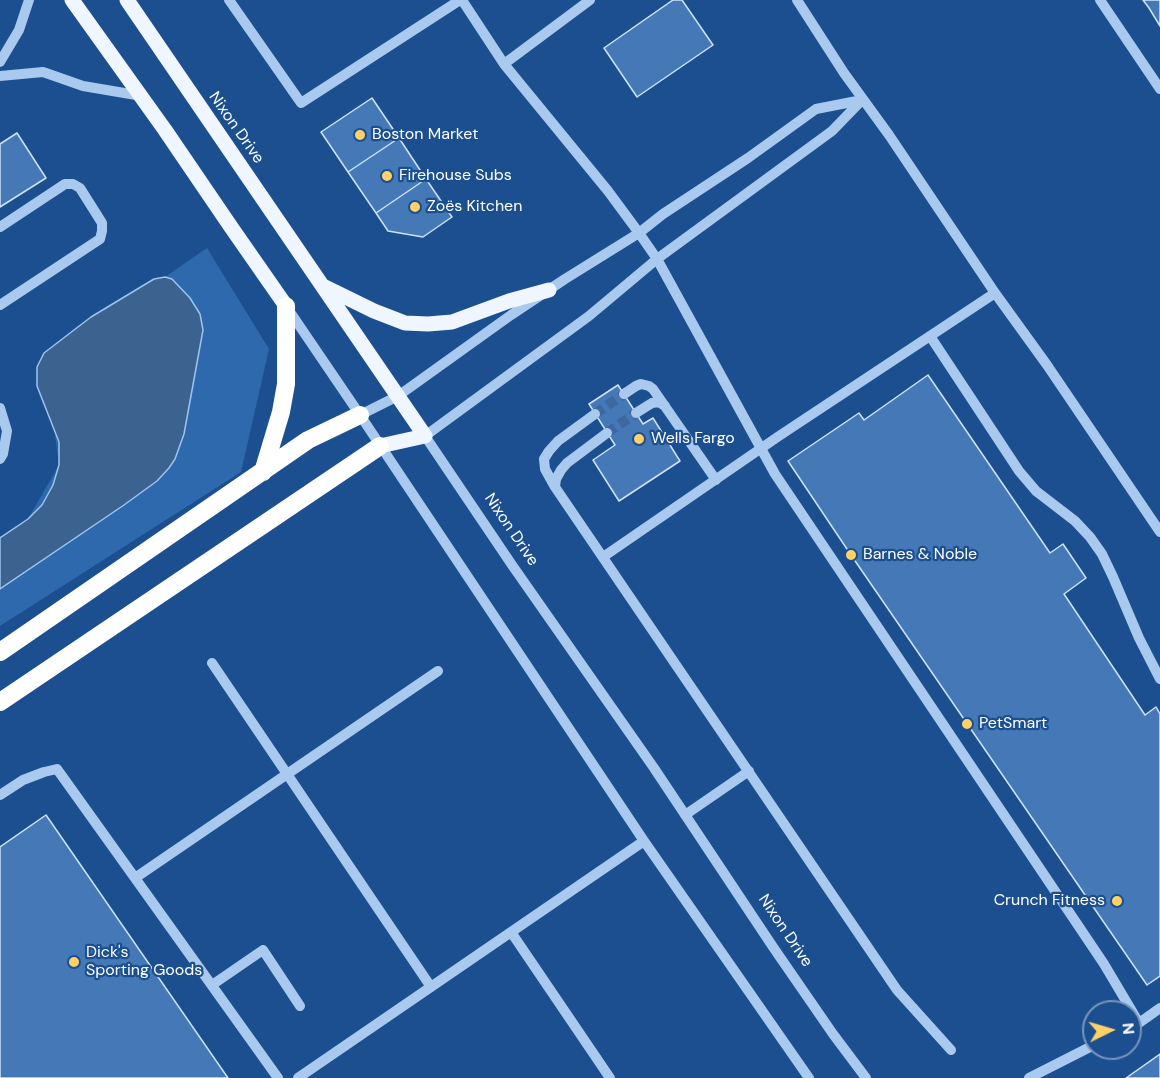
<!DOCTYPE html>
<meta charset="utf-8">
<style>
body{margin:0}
#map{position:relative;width:1160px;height:1078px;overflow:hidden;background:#1b4f8f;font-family:"DM Sans",sans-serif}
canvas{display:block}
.north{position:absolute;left:1082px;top:1000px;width:60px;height:60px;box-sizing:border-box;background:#1b4f8f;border:2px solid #7695bc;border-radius:50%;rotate:85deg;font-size:16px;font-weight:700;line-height:24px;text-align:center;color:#fff}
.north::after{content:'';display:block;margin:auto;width:21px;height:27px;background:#ffd166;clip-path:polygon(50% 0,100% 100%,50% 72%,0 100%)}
</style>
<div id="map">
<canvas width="1160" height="1078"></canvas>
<div class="north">N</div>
</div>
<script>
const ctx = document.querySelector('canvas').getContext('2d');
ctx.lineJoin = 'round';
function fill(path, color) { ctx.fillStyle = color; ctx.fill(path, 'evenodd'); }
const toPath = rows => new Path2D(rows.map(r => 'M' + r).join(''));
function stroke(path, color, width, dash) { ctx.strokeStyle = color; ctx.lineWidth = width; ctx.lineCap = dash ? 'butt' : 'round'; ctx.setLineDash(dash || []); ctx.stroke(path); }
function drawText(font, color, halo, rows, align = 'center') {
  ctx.font = font + ' "DM Sans",sans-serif'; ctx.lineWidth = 4.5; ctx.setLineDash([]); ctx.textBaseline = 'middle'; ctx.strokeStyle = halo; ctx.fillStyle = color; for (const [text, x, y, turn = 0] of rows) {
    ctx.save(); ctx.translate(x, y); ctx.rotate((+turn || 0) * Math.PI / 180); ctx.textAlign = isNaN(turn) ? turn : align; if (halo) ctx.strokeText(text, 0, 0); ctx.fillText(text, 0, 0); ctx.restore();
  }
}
const green = toPath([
 [207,248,269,349,241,472,0,626,0,537,28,519,59,465,44,353,165,277]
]);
const water = toPath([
 [165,277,172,279,190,298,200,314,203,330,184,434,175,459,169,468,157,481,124,505,0,589,0,538,28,519,42,505,53,485,59,465,59,442,37,386,37,367,44,353,91,317,154,279,165,277]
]);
const building = toPath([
 [673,0,682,0,713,45,637,97,604,48,673,0],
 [1143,0,1160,0,1160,26,1149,8,1143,0],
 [372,98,399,138,348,172,321,132,372,98],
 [17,133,46,178,0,207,0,144,17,133],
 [399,138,426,179,376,213,348,172,399,138],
 [426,179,452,217,423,237,388,231,376,213,426,179],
 [928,375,1050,553,1063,544,1086,578,1064,594,1145,715,1156,707,1160,714,1160,976,1147,985,851,555,788,461,859,413,864,420,928,375],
 [618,385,643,424,653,418,680,461,619,501,593,460,615,445,589,404,618,385],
 [46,815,228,1078,0,1078,0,847,46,815],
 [1160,1054,1160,1078,1126,1078,1160,1054]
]);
const minorTunnel = toPath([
 [595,414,624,394],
 [607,433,636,413]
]);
const minor = toPath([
 [229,0,301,103,460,0],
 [462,0,504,64,608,191,639,233,657,259,775,474,1104,964,1139,1023],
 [797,0,844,73,889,135,995,293,1047,365,1160,532],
 [1100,0,1160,89],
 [0,62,19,30,29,0],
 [504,64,590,0],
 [0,76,43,72,83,86,142,96],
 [862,100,832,131,657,259,589,316,425,436,512,565,654,768,773,947,833,1034,866,1078],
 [0,227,65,184,73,184,80,188,102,223,102,231,100,239,0,305],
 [288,309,360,415,644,841,809,1078],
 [930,336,1019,471,1036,491,1075,521,1090,537,1102,554,1113,577,1139,638,1160,679],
 [624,394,636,386,641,384,649,386,653,389,716,480],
 [0,408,7,431,3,454,0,459],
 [636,413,652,403,659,402,665,406],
 [360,415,398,396,511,315,565,279,639,233,663,214,748,158,816,109,862,100],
 [607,433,567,463,561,470,556,479,555,487,897,990,951,1050],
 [555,487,545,469,544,459,549,451,558,441,595,414],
 [603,557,779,436,995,293],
 [212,663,431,987],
 [0,795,23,780,44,772,57,769,278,1078],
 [685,815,749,771],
 [135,878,438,671],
 [511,932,610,1078],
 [212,985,263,950,300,1006],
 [1130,1027,1139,1023,1160,1008],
 [298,1078,644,841],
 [1029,1078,1094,1045]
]);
const major = toPath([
 [72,0,165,130,231,227,286,306],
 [127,0,425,436,380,446],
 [325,287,374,311,405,323,428,324,452,322,509,301,549,290]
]);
const highway = toPath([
 [263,472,281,412,286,384,286,306],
 [0,652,308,440,360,415],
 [0,702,380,446]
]);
const markers = [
 [360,135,6,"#ffd166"],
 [387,176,6,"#ffd166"],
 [415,207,6,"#ffd166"],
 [639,439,6,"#ffd166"],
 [851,555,6,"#ffd166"],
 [967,724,6,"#ffd166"],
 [1117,901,6,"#ffd166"],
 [74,962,6,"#ffd166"]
];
const streetNames = [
 ["Nixon Drive",236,128,55],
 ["Nixon Drive",511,530,56],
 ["Nixon Drive",785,931,56]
];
const poiNames = [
 ["Boston Market",372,135],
 ["Firehouse Subs",399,176],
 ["Zoës Kitchen",427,207],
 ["Wells Fargo",651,439],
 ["Barnes & Noble",863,555],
 ["PetSmart",979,724],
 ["Crunch Fitness",1105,901,"right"],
 ["Dick's",86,953],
 ["Sporting Goods",86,971]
];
fill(green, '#2e69ad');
fill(water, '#3c6290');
stroke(water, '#9cc4f0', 1.5);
fill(building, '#4478b7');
stroke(building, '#cfe3fa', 1.5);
stroke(minorTunnel, '#3d69a0', 10, [10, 5]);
stroke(minor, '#a9c9ee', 10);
stroke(major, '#f0f6ff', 15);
stroke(highway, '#fff', 18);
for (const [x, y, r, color] of markers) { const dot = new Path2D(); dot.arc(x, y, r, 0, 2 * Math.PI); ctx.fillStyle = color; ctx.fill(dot); stroke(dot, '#1b4f8f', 2); }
drawText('16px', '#fff', '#1b4f8f', streetNames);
drawText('16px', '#fff', '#1b4f8f', poiNames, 'left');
</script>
